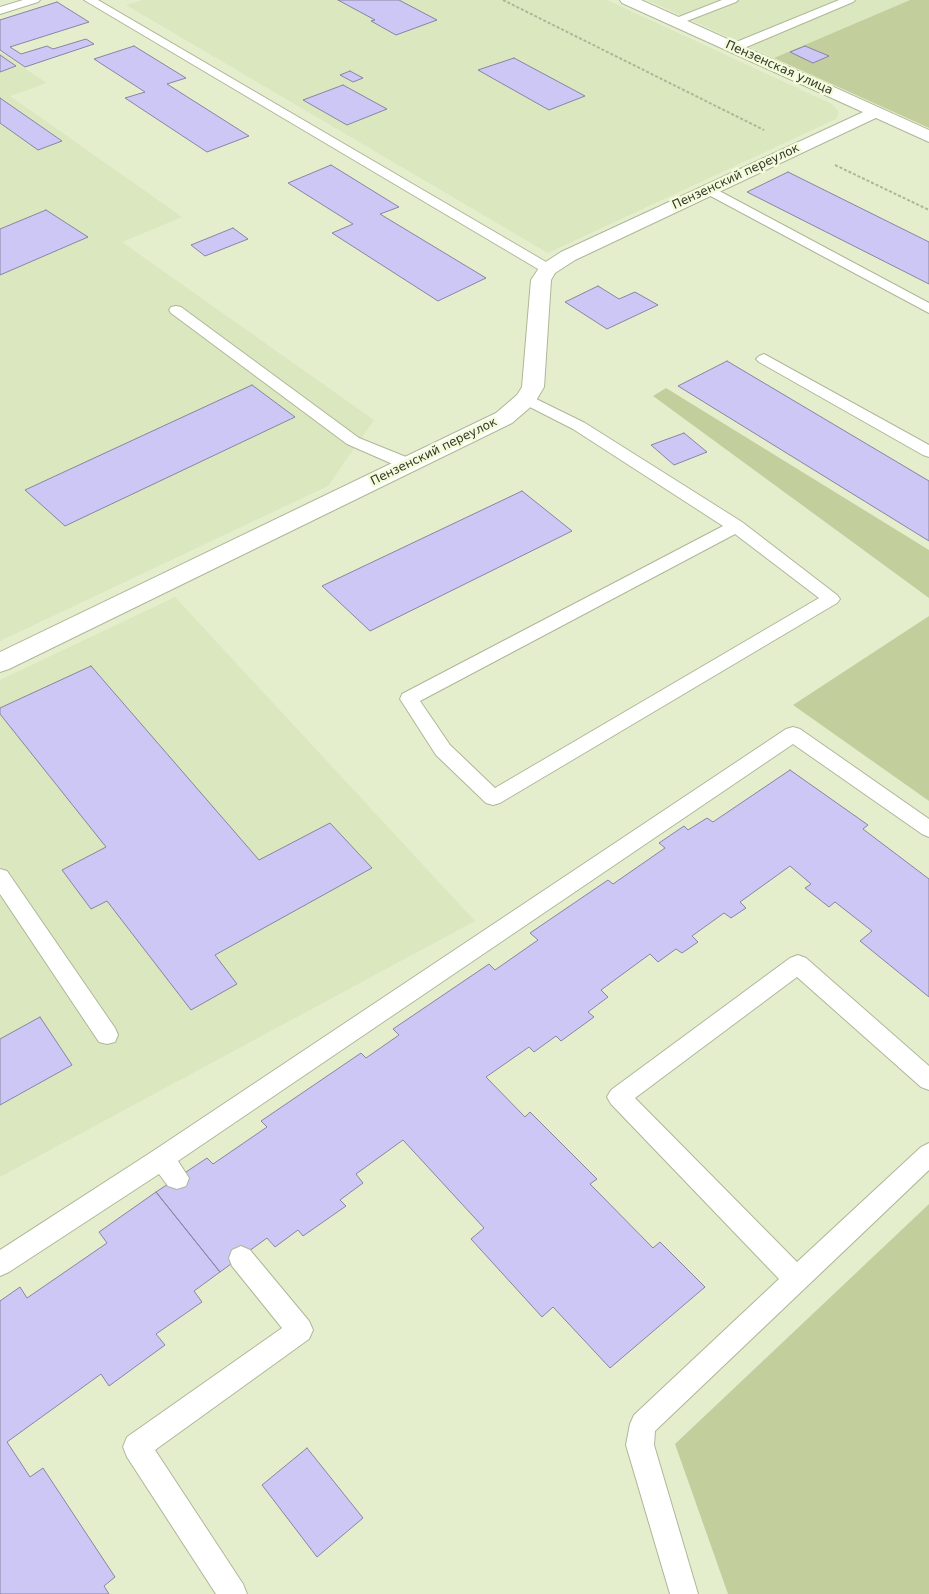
<!DOCTYPE html>
<meta charset="utf-8">
<style>
body{margin:0}
canvas{display:block;background:#e4eecd}
</style>
<canvas width="929" height="1594"></canvas>
<script>
const ctx = document.querySelector('canvas').getContext('2d');
ctx.lineJoin = 'round';
function fill(path, color) { ctx.fillStyle = color; ctx.fill(path, 'evenodd'); }
const toPath = rows => new Path2D(rows.map(r => 'M' + r).join(''));
function stroke(path, color, width, dash) { ctx.strokeStyle = color; ctx.lineWidth = width; ctx.lineCap = dash ? 'butt' : 'round'; ctx.setLineDash(dash || []); ctx.stroke(path); }
function drawText(font, color, halo, rows, align = 'center') {
  ctx.font = font + ' "DejaVu Sans",sans-serif'; ctx.lineWidth = 5; ctx.setLineDash([]); ctx.textBaseline = 'middle'; ctx.strokeStyle = halo; ctx.fillStyle = color; for (const [text, x, y, turn = 0] of rows) {
    ctx.save(); ctx.translate(x, y); ctx.rotate((+turn || 0) * Math.PI / 180); ctx.textAlign = isNaN(turn) ? turn : align; if (halo) ctx.strokeText(text, 0, 0); ctx.fillText(text, 0, 0); ctx.restore();
  }
}
const built = toPath([
 [142,0,607,0,832,104,839,112,836,119,548,253,126,5],
 [647,0,910,0,774,58],
 [0,52,47,83,10,96,182,217,122,242,374,420,328,486,0,641],
 [175,597,475,921,0,1177,0,680]
]);
const green = toPath([
 [910,0,929,0,929,128,774,58],
 [666,388,929,550,929,598,653,396],
 [929,616,929,801,793,705],
 [929,1204,929,1594,728,1594,675,1444]
]);
const building = toPath([
 [338,0,399,0,437,20,396,35,371,21,375,20,338,0],
 [57,2,89,22,10,47,21,54,47,46,53,49,86,39,94,44,25,67,0,50,0,20,57,2],
 [134,46,186,78,167,84,249,136,207,152,125,98,145,92,94,59,134,46],
 [805,46,829,56,813,63,790,52,805,46],
 [0,55,16,66,0,72,0,55],
 [514,58,585,96,549,110,478,70,514,58],
 [350,71,363,78,353,82,340,75,350,71],
 [343,85,387,109,347,125,303,100,343,85],
 [0,98,62,141,38,150,0,123,0,98],
 [331,165,399,207,380,214,486,278,438,301,332,233,353,224,288,183,331,165],
 [788,172,929,242,929,284,747,192,788,172],
 [46,210,88,237,0,275,0,229,46,210],
 [233,228,248,239,205,256,191,245,233,228],
 [598,286,619,299,635,292,658,305,607,329,565,302,598,286],
 [727,361,929,481,929,541,678,386,727,361],
 [252,385,295,417,65,526,25,490,252,385],
 [684,433,707,452,674,465,651,445,684,433],
 [522,491,572,531,370,631,322,586,522,491],
 [91,666,259,860,330,823,372,868,215,955,237,984,191,1010,107,901,91,909,62,870,106,847,0,714,0,708,91,666],
 [790,770,868,825,863,829,929,879,929,997,860,941,872,931,835,902,829,907,805,888,811,884,790,866,740,902,746,908,731,918,724,913,692,936,698,942,682,953,676,949,658,962,650,954,601,990,608,997,588,1012,594,1017,561,1041,556,1036,534,1052,529,1047,486,1077,525,1117,530,1112,597,1179,590,1184,653,1248,660,1242,705,1287,610,1368,553,1307,542,1317,471,1239,484,1228,403,1140,356,1174,363,1183,340,1200,346,1206,303,1236,298,1230,275,1247,267,1238,220,1272,156,1192,207,1158,213,1164,267,1127,261,1121,361,1053,366,1058,399,1035,393,1029,489,964,495,970,538,940,530,933,608,880,613,884,665,848,659,843,684,826,688,830,707,818,713,822,790,770],
 [40,1017,72,1065,0,1105,0,1039,40,1017],
 [156,1192,220,1272,194,1291,202,1302,156,1334,165,1345,109,1386,101,1374,7,1442,30,1477,43,1468,115,1577,104,1586,109,1594,0,1594,0,1301,20,1287,27,1298,107,1243,99,1232,156,1192],
 [307,1448,363,1518,317,1557,262,1485,307,1448]
]);
const path = toPath([
 [503,0,764,130],
 [835,165,929,210]
]);
const service = toPath([
 [23,0,40,0,38,2,0,14,0,7,23,0],
 [84,0,98,0,553,266,555,269,553,272,543,272,84,0],
 [722,0,738,0,736,2,679,24,671,24,669,22,671,20,722,0],
 [839,0,855,0,853,2,737,51,733,52,727,48,729,45,839,0],
 [710,186,929,303,929,313,705,193,703,190,705,187,710,186],
 [176,306,181,307,359,438,416,461,418,465,416,469,410,470,404,469,347,444,171,313,169,310,171,307,176,306],
 [764,354,929,445,929,457,923,455,759,362,756,359,759,356,764,354],
 [526,394,585,423,742,522,837,595,840,599,837,603,500,803,493,805,486,803,436,755,400,699,402,694,723,526,573,429,520,402,518,399,520,396,526,394],
 [735,534,819,598,495,788,450,745,420,701,735,534],
 [793,727,800,729,929,819,929,837,922,834,793,744,178,1161,189,1178,186,1186,177,1189,168,1186,159,1174,9,1272,0,1276,0,1250,153,1151,786,729,793,727],
 [0,869,7,871,115,1028,118,1035,115,1042,107,1044,99,1042,0,894,0,869],
 [798,955,806,958,929,1066,929,1090,921,1087,797,977,635,1098,797,1262,921,1147,929,1143,929,1170,655,1431,654,1445,698,1594,670,1594,626,1445,630,1424,634,1415,779,1279,611,1104,607,1097,611,1090,790,958,798,955],
 [241,1246,250,1250,309,1321,313,1330,309,1339,155,1450,243,1584,247,1594,216,1594,127,1457,123,1447,127,1437,282,1328,232,1266,229,1258,232,1250,241,1246]
]);
const minor = toPath([
 [874,107,880,108,883,112,880,116,575,260,555,273,551,280,544,387,534,404,512,423,9,669,0,672,0,652,496,413,517,395,522,387,531,280,541,265,561,252,874,107]
]);
const tertiary = toPath([
 [620,0,641,0,929,130,929,142,622,3,620,0]
]);
const farStreetnames = [
 ["Пензенская улица",779,68,24],
 ["Пензенский переулок",736,177,-25],
 ["Пензенский переулок",434,452,-26]
];
fill(built, '#dbe7be');
fill(green, '#c2cf9d');
fill(building, '#ccc7f5');
stroke(building, '#8885a3', 1);
stroke(service, '#aeb797', 2);
stroke(minor, '#aeb797', 2);
stroke(tertiary, '#aeb797', 2);
stroke(path, '#aeb59b', 2, [3, 2]);
fill(service, '#fff');
fill(minor, '#fff');
fill(tertiary, '#fff');
drawText('12px', '#34372b', '#f2fbda', farStreetnames);
</script>
